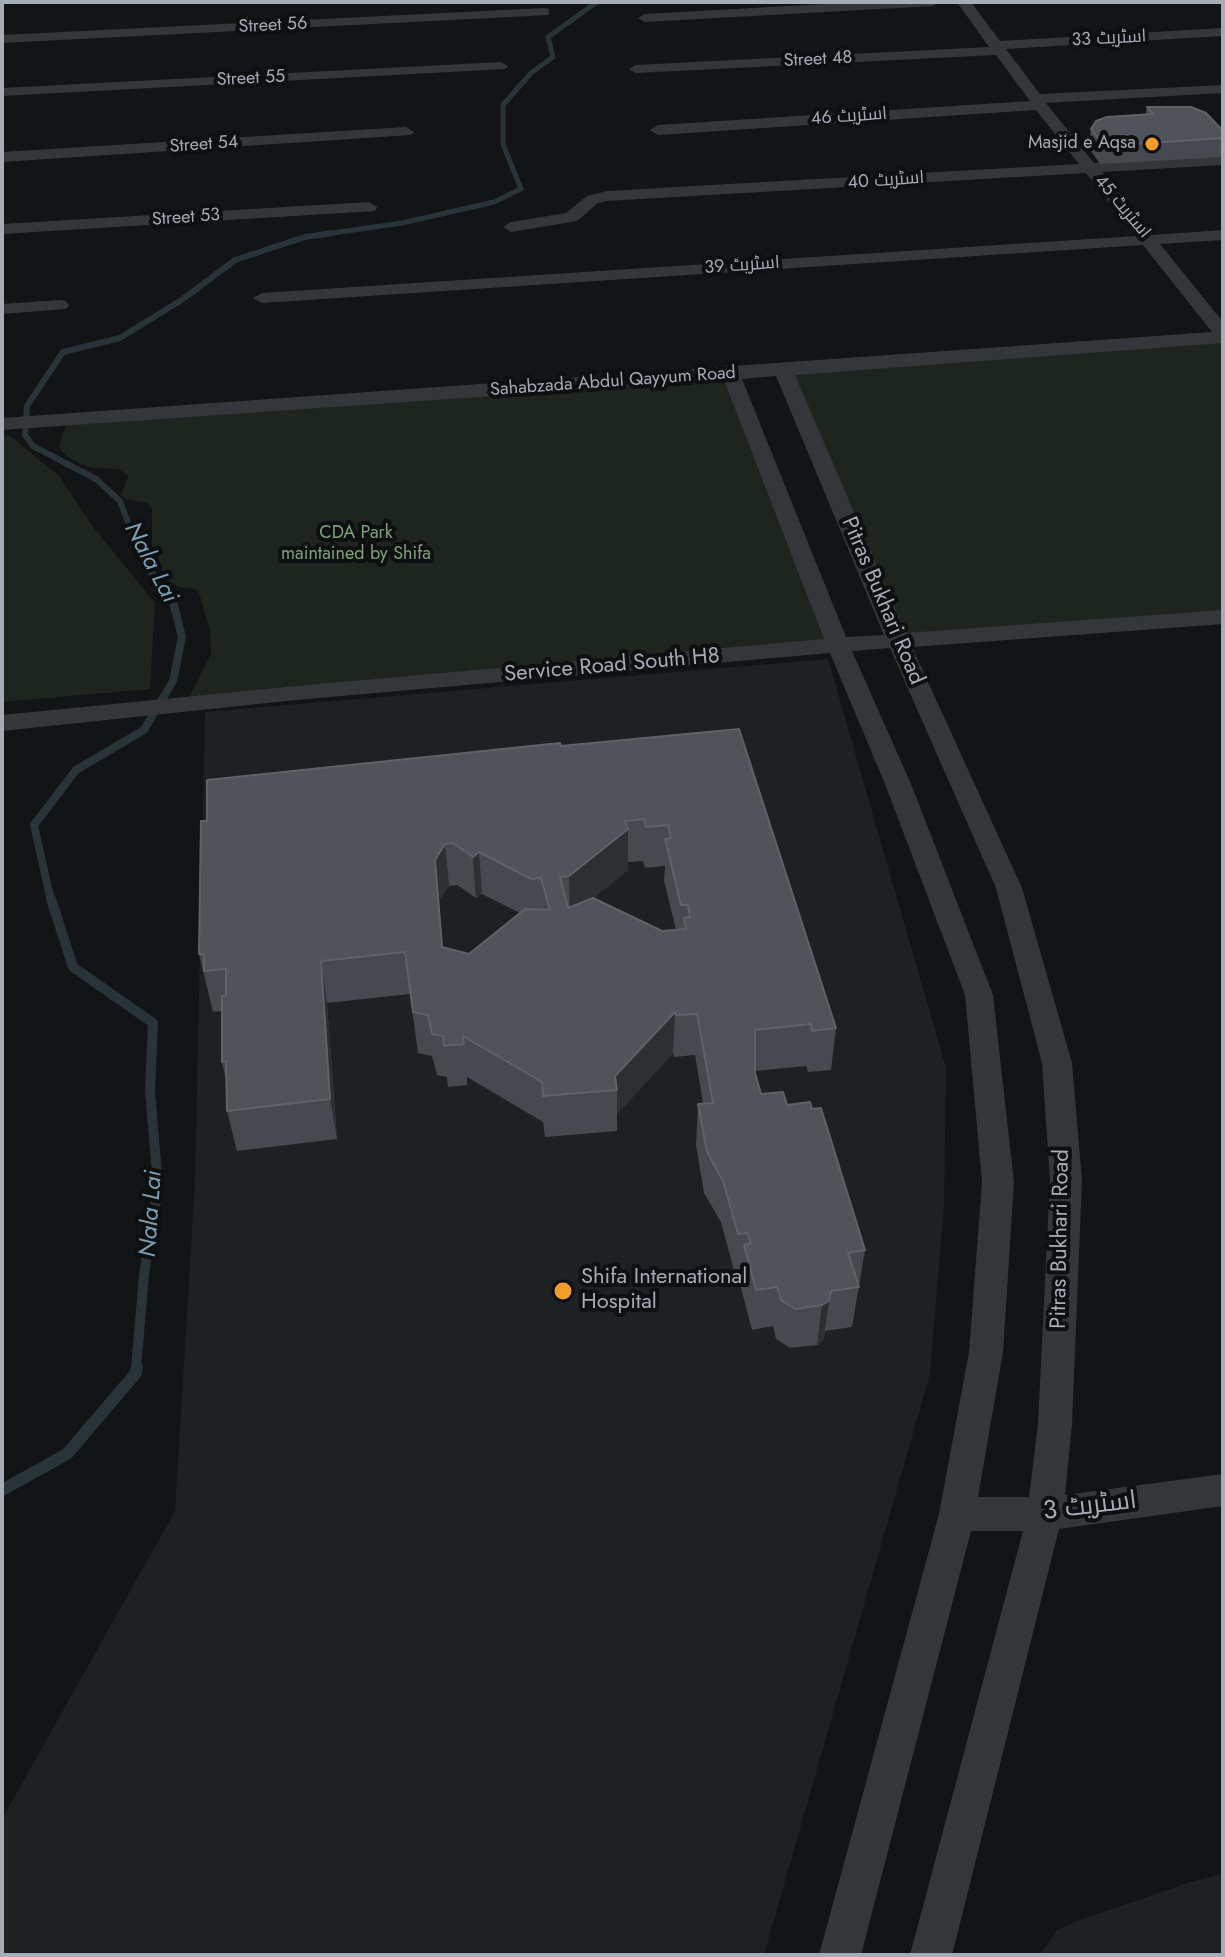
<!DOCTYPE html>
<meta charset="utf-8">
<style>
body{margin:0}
#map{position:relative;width:1225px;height:1957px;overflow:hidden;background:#131415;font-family:Jost,sans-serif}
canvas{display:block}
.frame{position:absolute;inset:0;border:4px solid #a5acb6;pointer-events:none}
</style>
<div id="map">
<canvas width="1225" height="1957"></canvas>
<div class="frame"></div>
</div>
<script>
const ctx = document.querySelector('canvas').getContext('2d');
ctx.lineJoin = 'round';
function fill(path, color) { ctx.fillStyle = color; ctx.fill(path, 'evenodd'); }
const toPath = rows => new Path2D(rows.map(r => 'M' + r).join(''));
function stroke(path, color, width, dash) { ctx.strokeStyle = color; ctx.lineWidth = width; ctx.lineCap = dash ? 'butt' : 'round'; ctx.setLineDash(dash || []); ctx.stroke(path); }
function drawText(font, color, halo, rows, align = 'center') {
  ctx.font = font + ' Jost,Cairo,sans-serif'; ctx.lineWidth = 8; ctx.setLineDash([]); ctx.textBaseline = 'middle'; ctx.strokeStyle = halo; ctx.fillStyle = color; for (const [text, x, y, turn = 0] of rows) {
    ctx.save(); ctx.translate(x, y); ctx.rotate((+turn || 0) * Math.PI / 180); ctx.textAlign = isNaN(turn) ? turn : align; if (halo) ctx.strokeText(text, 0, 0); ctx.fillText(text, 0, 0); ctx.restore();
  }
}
const built = toPath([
 [828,659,946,1068,944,1207,930,1374,764,1955,2,1955,2,1819,175,1511,195,1182,205,712],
 [1223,1874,1223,1955,1040,1955,1057,1930,1074,1922,1194,1881]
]);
const green = toPath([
 [1223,337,1223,617,898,641,783,370],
 [731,375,838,645,185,704,211,655,210,630,199,593,195,589,178,587,166,579,152,545,152,509,147,503,125,499,121,494,129,476,118,469,91,468,67,457,59,447,68,419],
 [9,435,59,476,93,527,155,603,150,689,2,702,2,436]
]);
const streamFar4 = toPath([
 [319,235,402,223,494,202,521,189,503,144,503,105,531,73,553,57,548,37,597,2]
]);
const streamFar3 = toPath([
 [131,530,120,501,96,479,33,446,25,435,27,406,63,352,120,338,183,299,235,260,305,237,333,233]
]);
const streamFar2 = toPath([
 [51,901,34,825,76,770,144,730,173,681,182,637,173,602,154,577,130,528]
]);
const streamFar1 = toPath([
 [51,899,73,967,153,1023,150,1091,158,1187,144,1275,136,1369]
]);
const stream = toPath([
 [2,1490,67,1454,136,1373,137,1367]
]);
const minor = toPath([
 [860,2,940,2,933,6,645,22,638,18,645,14,860,2],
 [957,2,971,2,1000,41,1223,28,1223,36,1006,49,1040,94,1223,85,1223,93,1046,103,1094,163,1223,155,1223,165,1102,172,1152,235,1223,230,1223,240,1160,244,1223,322,1223,343,795,375,906,633,1223,610,1223,624,912,647,1022,888,1072,1063,1082,1180,1072,1424,1065,1495,1223,1474,1223,1506,1059,1529,952,1955,910,1955,1023,1531,971,1531,861,1955,819,1955,939,1514,969,1352,982,1182,965,995,885,784,830,653,296,700,2,731,2,715,296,686,824,639,724,380,2,430,2,418,1212,332,1143,245,262,303,253,298,262,293,1136,236,1086,173,607,201,598,203,577,221,511,232,503,227,511,222,566,213,587,196,607,191,1079,164,1036,110,658,135,650,130,658,125,1030,101,996,55,636,73,629,69,636,65,989,47,957,2],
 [776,376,884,635,846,637,742,379,776,376],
 [890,648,996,888,1042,1063,1050,1180,1038,1424,1029,1497,978,1497,1003,1352,1014,1182,993,995,911,784,852,651,890,648],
 [544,8,549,9,549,15,2,43,2,35,544,8],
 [501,62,508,66,506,69,2,96,2,88,501,62],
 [406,127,414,132,411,135,2,162,2,152,406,127],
 [369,202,377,207,375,211,2,234,2,224,369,202],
 [60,300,66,301,69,305,66,309,2,314,2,304,60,300]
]);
const wall = toPath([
 [1147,107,1223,131,1223,157,1100,164,1088,147,1091,129,1145,115],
 [739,729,836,1028,831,1070,808,1072,806,1066,755,1071,761,1094,787,1105,865,1250,852,1327,825,1331,823,1340,817,1345,790,1348,776,1339,773,1326,752,1330,740,1284,741,1273,735,1274,721,1222,704,1193,696,1145,698,1104,703,1103,695,1055,674,1057,673,1053,617,1114,617,1131,545,1137,543,1122,467,1077,467,1085,448,1087,447,1077,437,1075,432,1056,418,1053,410,994,327,1003,337,1139,237,1151,227,1111,226,1080,222,1062,222,1011,213,1012,199,954,207,821,561,746],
 [643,861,645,868,665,866,664,880,676,930,662,931,593,898,628,870,628,862],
 [457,885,476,898,482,894,520,913,469,954,443,947,439,901,449,886]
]);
const shadedWall = toPath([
 [628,829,628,870,570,917,569,876],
 [445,844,449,886,439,901,446,988,435,860],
 [479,852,482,894,476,898,473,857],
 [321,961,327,1003,337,1139,330,1099],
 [675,1012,673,1053,617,1114,617,1090,615,1076],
 [831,1291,823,1340,817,1345,822,1305]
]);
const building = toPath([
 [1147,107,1191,107,1206,113,1223,131,1223,138,1104,146,1091,129,1096,121,1107,117,1153,114,1147,107],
 [739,729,836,1028,812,1031,811,1024,755,1030,755,1073,761,1094,783,1092,787,1105,810,1102,812,1109,821,1108,865,1250,848,1253,859,1287,831,1291,829,1301,822,1305,795,1309,781,1300,777,1287,756,1290,744,1245,751,1243,747,1233,738,1234,723,1181,707,1152,698,1104,713,1103,697,1014,676,1015,675,1012,615,1076,617,1090,543,1096,542,1082,463,1036,464,1044,444,1046,443,1036,432,1034,428,1015,413,1012,405,952,321,961,330,1099,227,1111,226,1061,222,1062,222,996,226,996,226,969,204,971,204,954,199,954,201,821,207,821,207,780,560,743,561,746,739,729],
 [644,819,646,827,668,825,671,838,665,839,681,905,688,905,690,917,684,918,686,929,662,931,593,898,568,908,560,877,569,876,628,829,625,821,644,819],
 [453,843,473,857,479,852,531,879,541,878,550,910,525,909,469,954,442,947,435,860,445,844,453,843]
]);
const markers = [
 [1152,144,8,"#f59d2b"],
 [563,1291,10,"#f59d2b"]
];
const farStreetnames = [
 ["Street 56",273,26,-3],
 ["اسٹریٹ 33",1109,39,-3],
 ["Street 48",818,60,-3],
 ["Street 55",251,79,-3],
 ["اسٹریٹ 46",849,117,-4],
 ["Street 54",204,145,-4],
 ["اسٹریٹ 40",886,181,-4],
 ["اسٹریٹ 45",1122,207,50],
 ["Street 53",186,218,-4],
 ["اسٹریٹ 39",742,266,-4],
 ["Sahabzada Abdul Qayyum Road",613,382,-4]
];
const farPoinames = [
 ["Masjid e Aqsa",1136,144]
];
const farParknames = [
 ["CDA Park",356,534],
 ["maintained by Shifa",356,555]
];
const streetNames = [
 ["Pitras Bukhari Road",882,601,67],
 ["Service Road South H8",612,666,-5],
 ["Pitras Bukhari Road",1061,1239,-89]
];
const poiNames = [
 ["Shifa International",581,1278],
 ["Hospital",581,1303]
];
const waterNames = [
 ["Nala Lai",150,563,62],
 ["Nala Lai",152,1214,-86]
];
const nearStreetnames = [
 ["اسٹریٹ 3",1090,1507,-7]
];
fill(built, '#1f2022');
fill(green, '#1d251e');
stroke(streamFar4, '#293439', 5);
stroke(streamFar3, '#293439', 6);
stroke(streamFar2, '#293439', 8);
stroke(streamFar1, '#293439', 10);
stroke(stream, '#293439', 12);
fill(minor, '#34363a');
fill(wall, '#46494d');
fill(shadedWall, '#2d3032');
fill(building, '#505458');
stroke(building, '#5e6267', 2);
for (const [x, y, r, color] of markers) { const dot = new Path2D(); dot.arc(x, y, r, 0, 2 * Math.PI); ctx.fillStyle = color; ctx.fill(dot); stroke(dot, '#0e0f10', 3); }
drawText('18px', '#a5acb6', '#0e0f10', farStreetnames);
drawText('18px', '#a5acb6', '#0e0f10', farPoinames, 'right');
drawText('18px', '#7da17b', '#0e0f10', farParknames);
drawText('22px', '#a5acb6', '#0e0f10', streetNames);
drawText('22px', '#a5acb6', '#0e0f10', poiNames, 'left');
drawText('italic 24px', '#7b9eb2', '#0e0f10', waterNames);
drawText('26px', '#a5acb6', '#0e0f10', nearStreetnames);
</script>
